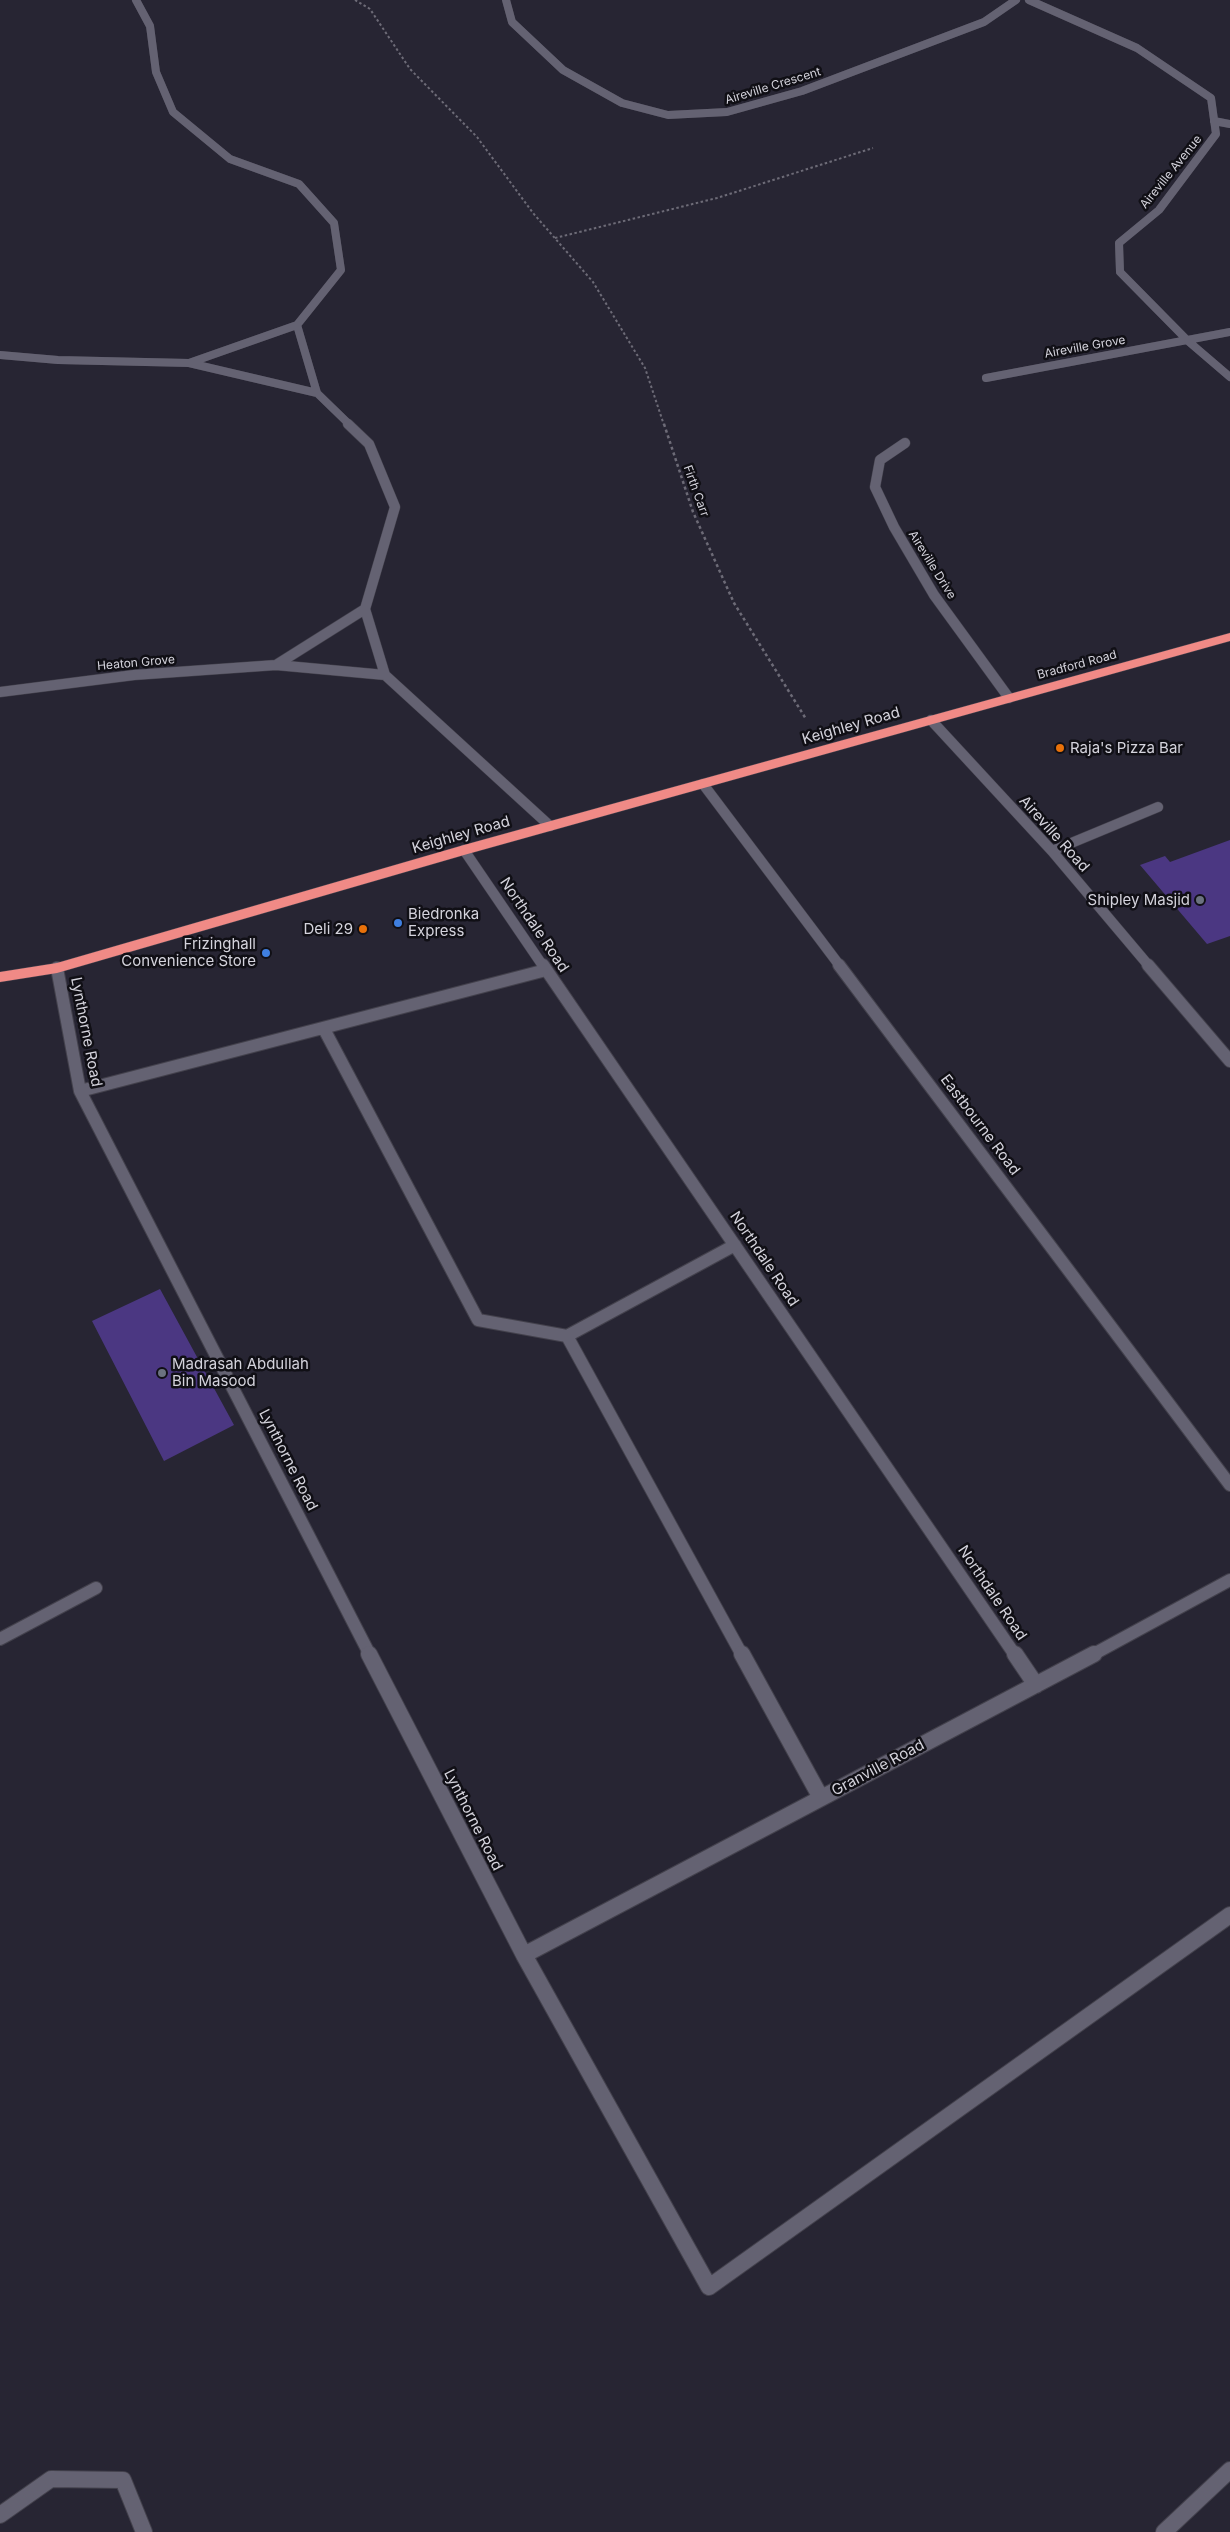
<!DOCTYPE html>
<style>
body{margin:0}
canvas{display:block;background:#272533}
</style>
<canvas width="1230" height="2532"></canvas>
<script>
const ctx = document.querySelector('canvas').getContext('2d');
ctx.lineJoin = 'round';
function fill(path, color) { ctx.fillStyle = color; ctx.fill(path, 'evenodd'); }
const toPath = rows => new Path2D(rows.map(r => 'M' + r).join(''));
function stroke(path, color, width, dash) { ctx.strokeStyle = color; ctx.lineWidth = width; ctx.lineCap = dash ? 'butt' : 'round'; ctx.setLineDash(dash || []); ctx.stroke(path); }
function drawText(font, color, halo, rows, align = 'center') {
  ctx.font = font + ' Inter,sans-serif'; ctx.lineWidth = 5; ctx.setLineDash([]); ctx.textBaseline = 'middle'; ctx.strokeStyle = halo; ctx.fillStyle = color; for (const [text, x, y, turn = 0] of rows) {
    ctx.save(); ctx.translate(x, y); ctx.rotate((+turn || 0) * Math.PI / 180); ctx.textAlign = isNaN(turn) ? turn : align; if (halo) ctx.strokeText(text, 0, 0); ctx.fillText(text, 0, 0); ctx.restore();
  }
}
const building = toPath([
 [1230,840,1230,936,1207,944,1140,865,1165,856,1170,862],
 [160,1289,234,1425,164,1461,92,1321]
]);
const pathFar1 = toPath([
 [355,0,370,9,410,69,477,137,533,213,593,282,645,368,664,425],
 [555,238,717,198,873,148]
]);
const path = toPath([
 [664,424,693,512,734,603,806,719]
]);
const minorFar3 = toPath([
 [506,0,512,22,563,70,622,103,668,115,727,112,802,91,984,22,1016,0],
 [1029,0,1137,48,1211,98,1216,134,1159,210,1119,243,1120,272,1188,341,1230,377],
 [1214,121,1230,124],
 [297,325,317,393,350,425],
 [0,355,58,360,189,363,297,325,341,270,334,223,299,184,230,159,173,112,156,72,150,26,136,0],
 [189,363,317,393],
 [986,378,1230,332]
]);
const minorFar2 = toPath([
 [348,424,369,444,395,507,365,609,385,675,550,826],
 [905,443,880,460,875,487,894,527,934,595,1009,698],
 [276,665,385,675],
 [0,692,134,675,276,665,365,609],
 [931,720,1052,851,1149,966],
 [703,784,840,966],
 [464,850,543,966],
 [1052,851,1158,807]
]);
const minorFar1 = toPath([
 [543,965,1015,1655],
 [839,965,1230,1485],
 [1148,965,1230,1061],
 [57,968,80,1091,370,1655],
 [324,1029,478,1320,567,1336,742,1655],
 [80,1091,546,970],
 [567,1336,735,1245],
 [0,1639,96,1588],
 [1092,1655,1230,1580]
]);
const minor = toPath([
 [369,1654,524,1955,709,2287,1230,1915],
 [742,1654,821,1798],
 [1015,1654,1036,1685],
 [524,1955,1094,1654],
 [0,2515,51,2479,123,2480,144,2532],
 [1164,2532,1230,2470]
]);
const highway = toPath([
 [1230,633,1230,641,464,855,57,973,0,982,0,972,57,963,464,845,1230,633]
]);
const markers = [
 [1060,748,5,"#e8710a"],
 [1200,900,5,"#6b7280"],
 [398,923,5,"#3f7fe0"],
 [363,929,5,"#e8710a"],
 [266,953,5,"#3f7fe0"],
 [162,1373,5,"#6b7280"]
];
const farStreetnames = [
 ["Aireville Crescent",773,86,-17],
 ["Aireville Avenue",1171,172,-51],
 ["Aireville Grove",1085,347,-10],
 ["Firth Carr",696,491,70],
 ["Aireville Drive",932,565,58],
 ["Heaton Grove",136,663,-5],
 ["Bradford Road",1077,665,-15]
];
const streetNames = [
 ["Keighley Road",851,726,-16],
 ["Aireville Road",1054,834,48],
 ["Keighley Road",461,835,-16],
 ["Northdale Road",534,925,56],
 ["Lynthorne Road",86,1032,79],
 ["Eastbourne Road",980,1125,53],
 ["Northdale Road",764,1259,56],
 ["Lynthorne Road",288,1460,63],
 ["Northdale Road",992,1593,56],
 ["Granville Road",878,1768,-28],
 ["Lynthorne Road",473,1820,63]
];
const poiNames = [
 ["Raja's Pizza Bar",1070,748],
 ["Shipley Masjid",1190,900,"right"],
 ["Biedronka",408,914],
 ["Express",408,931],
 ["Deli 29",353,929,"right"],
 ["Frizinghall",256,944,"right"],
 ["Convenience Store",256,961,"right"],
 ["Madrasah Abdullah",172,1364],
 ["Bin Masood",172,1381]
];
fill(building, '#4b3782');
stroke(minorFar3, '#43414c', 8);
stroke(minorFar2, '#43414c', 11);
stroke(minorFar1, '#43414c', 14);
stroke(minor, '#43414c', 18);
stroke(highway, '#43414c', 1);
stroke(pathFar1, '#6d6b77', 2, [2.5, 2.5]);
stroke(path, '#6d6b77', 2.5, [3, 3]);
stroke(minorFar3, '#646272', 8);
stroke(minorFar2, '#646272', 10);
stroke(minorFar1, '#646272', 12);
stroke(minor, '#646272', 16);
fill(highway, '#f08a86');
for (const [x, y, r, color] of markers) { const dot = new Path2D(); dot.arc(x, y, r, 0, 2 * Math.PI); ctx.fillStyle = color; ctx.fill(dot); stroke(dot, '#100f15', 2); }
drawText('12px', '#d4d3dc', '#100f15', farStreetnames);
drawText('15px', '#d4d3dc', '#100f15', streetNames);
drawText('15px', '#d4d3dc', '#100f15', poiNames, 'left');
</script>
